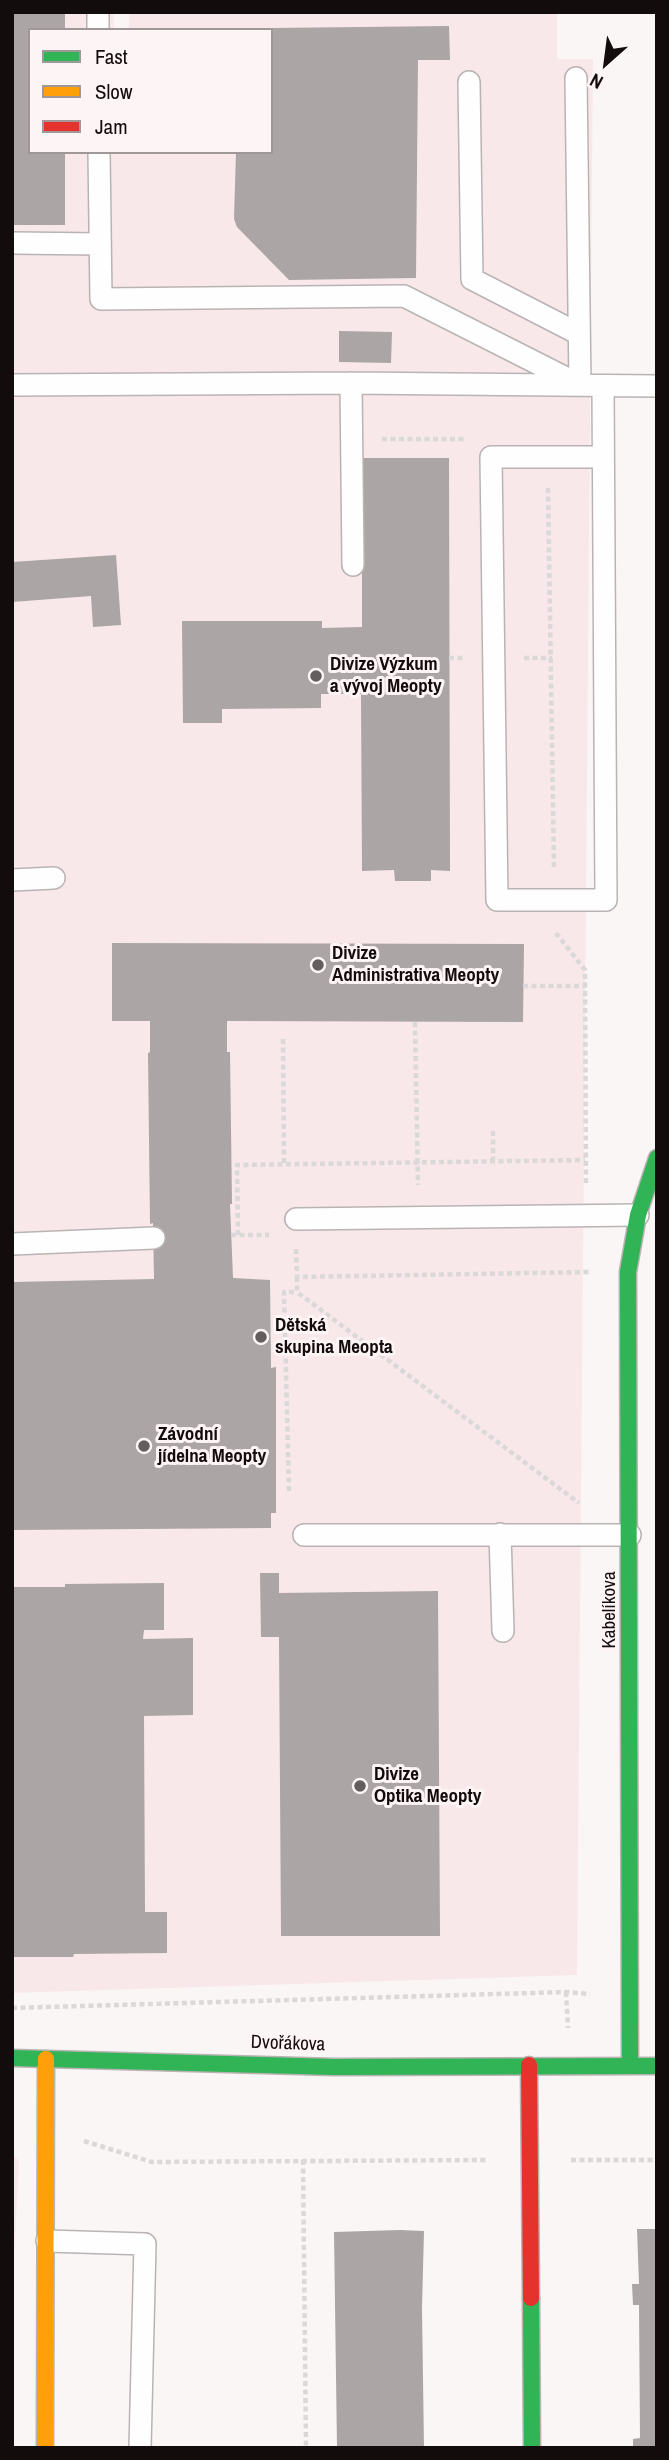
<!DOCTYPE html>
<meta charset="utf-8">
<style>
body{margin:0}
#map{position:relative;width:669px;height:2460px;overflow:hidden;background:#fbf6f6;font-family:"Archivo Narrow",sans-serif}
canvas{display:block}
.frame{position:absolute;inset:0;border:14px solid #130c0c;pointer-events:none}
.legend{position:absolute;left:28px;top:28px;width:245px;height:126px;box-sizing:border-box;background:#fdf4f5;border:2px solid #9f9798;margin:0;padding:9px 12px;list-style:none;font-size:21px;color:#130c0c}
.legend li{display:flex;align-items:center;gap:14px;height:35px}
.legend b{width:35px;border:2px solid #9f9798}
.north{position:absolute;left:571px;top:28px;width:70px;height:70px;-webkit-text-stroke:5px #fdf4f5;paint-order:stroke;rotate:208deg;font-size:19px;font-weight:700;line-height:28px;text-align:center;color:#130c0c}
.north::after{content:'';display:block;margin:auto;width:24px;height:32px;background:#130c0c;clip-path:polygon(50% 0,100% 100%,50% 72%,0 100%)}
</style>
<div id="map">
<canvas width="669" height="2460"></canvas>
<div class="frame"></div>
<ul class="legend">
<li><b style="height:9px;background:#30b455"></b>Fast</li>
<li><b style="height:9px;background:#ff9f0a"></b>Slow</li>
<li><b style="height:9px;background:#e5322d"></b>Jam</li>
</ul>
<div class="north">N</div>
</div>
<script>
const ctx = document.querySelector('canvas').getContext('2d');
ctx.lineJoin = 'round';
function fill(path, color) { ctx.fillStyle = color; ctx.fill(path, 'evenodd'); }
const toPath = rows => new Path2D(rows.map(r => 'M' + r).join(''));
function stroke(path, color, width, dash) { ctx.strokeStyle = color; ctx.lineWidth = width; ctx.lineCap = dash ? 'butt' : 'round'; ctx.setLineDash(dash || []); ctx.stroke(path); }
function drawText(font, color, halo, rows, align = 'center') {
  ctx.font = font + ' "Archivo Narrow",sans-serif'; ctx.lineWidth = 6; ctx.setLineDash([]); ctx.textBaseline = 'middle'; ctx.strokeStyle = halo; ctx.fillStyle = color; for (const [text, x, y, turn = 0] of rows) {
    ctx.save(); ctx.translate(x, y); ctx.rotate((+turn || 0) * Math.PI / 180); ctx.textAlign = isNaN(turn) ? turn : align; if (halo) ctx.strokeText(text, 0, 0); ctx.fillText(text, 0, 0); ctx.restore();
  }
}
const built = toPath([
 [12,12,113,12,114,30,30,30,30,152,271,152,271,30,129,30,129,12,557,12,557,59,593,59,577,1975,12,1993],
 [12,2154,19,2161,12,2299]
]);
const building = toPath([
 [12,12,65,12,65,30,30,30,30,152,65,152,65,225,12,225],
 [449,26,450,60,418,60,416,278,289,280,237,227,234,219,236,152,271,152,271,28],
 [339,331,392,332,391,363,339,362],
 [362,458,449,458,450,871,431,870,431,881,395,881,394,870,362,871,361,694,321,694,321,708,222,709,222,723,183,723,182,621,322,621,322,628,362,627],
 [116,555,121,625,93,627,91,596,12,602,12,562],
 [112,943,524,944,523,1022,227,1021,227,1052,230,1052,232,1204,230,1204,233,1278,270,1280,271,1368,276,1367,276,1513,271,1513,271,1528,12,1530,12,1282,154,1279,153,1223,150,1224,148,1053,150,1052,150,1021,112,1021],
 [260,1573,279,1573,279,1593,438,1591,440,1936,281,1936,279,1637,261,1637],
 [164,1583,164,1630,144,1630,143,1639,193,1638,193,1715,144,1716,145,1912,167,1912,167,1953,74,1954,73,1957,12,1957,12,1587,65,1587,65,1584],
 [637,2229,657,2229,657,2448,633,2448,633,2439,640,2438,639,2305,633,2305,632,2284,639,2284],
 [400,2230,424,2231,422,2308,424,2448,337,2448,334,2232]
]);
const path = toPath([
 [382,439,465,439],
 [548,488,554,868],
 [449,658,463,658],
 [524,658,552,658],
 [556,933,585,970,586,1183],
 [523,986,585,986],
 [415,1022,418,1185],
 [283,1039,284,1163],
 [493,1131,493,1161],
 [231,1235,269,1235],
 [238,1235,237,1165,585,1160],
 [296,1249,297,1277,589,1272],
 [297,1277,297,1292,579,1503],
 [289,1491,284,1292,297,1292],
 [566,1992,568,2028],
 [12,2008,566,1992,590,1994],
 [84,2141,152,2162,489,2160],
 [303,2160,306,2448],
 [571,2160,657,2160]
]);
const lane = toPath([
 [98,12,98,30],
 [576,78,580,385],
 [469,82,472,279,579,334],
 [99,152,101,299,404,296,580,385],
 [12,243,100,244],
 [351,383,353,565],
 [12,385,351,383,657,386],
 [603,457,491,457,497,900,606,900,603,386],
 [12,880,54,878],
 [296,1219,638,1215],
 [12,1244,154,1238],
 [500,1534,503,1631],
 [304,1535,630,1535],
 [47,2241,145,2244,140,2448]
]);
const fast = toPath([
 [12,2058,334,2067,654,2066],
 [630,2066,628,1272,638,1215,657,1158],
 [531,2298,532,2448]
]);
const slow = toPath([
 [45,2448,46,2059]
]);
const jam = toPath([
 [529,2065,531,2298]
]);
const markers = [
 [316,676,7,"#645e5e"],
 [318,965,7,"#645e5e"],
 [261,1337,7,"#645e5e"],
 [144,1446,7,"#645e5e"],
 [360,1786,7,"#645e5e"]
];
const poiNames = [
 ["Divize Výzkum",330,665],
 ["a vývoj Meopty",330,687],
 ["Divize",332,954],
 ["Administrativa Meopty",332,976],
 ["Dětská",275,1326],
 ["skupina Meopta",275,1348],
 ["Závodní",158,1435],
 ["jídelna Meopty",158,1457],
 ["Divize",374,1775],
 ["Optika Meopty",374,1797]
];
const streetNames = [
 ["Kabelíkova",610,1610,-90],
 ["Dvořákova",288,2044,2]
];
fill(built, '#f8e8e9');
fill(building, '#aba5a5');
stroke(lane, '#bab3b4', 24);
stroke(fast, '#bab3b4', 19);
stroke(slow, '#bab3b4', 19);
stroke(jam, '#bab3b4', 19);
stroke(path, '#dad8d8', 4.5, [5, 3.5]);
stroke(lane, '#fefefe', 21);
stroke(fast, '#30b455', 16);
stroke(slow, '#ff9f0a', 16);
stroke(jam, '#e5322d', 16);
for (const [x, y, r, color] of markers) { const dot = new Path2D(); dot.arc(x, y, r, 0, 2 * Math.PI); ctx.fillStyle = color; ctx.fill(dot); stroke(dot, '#fdf4f5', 2.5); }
drawText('bold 19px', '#130c0c', '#fdf4f5', poiNames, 'left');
drawText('19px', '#130c0c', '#fdf4f5', streetNames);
</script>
